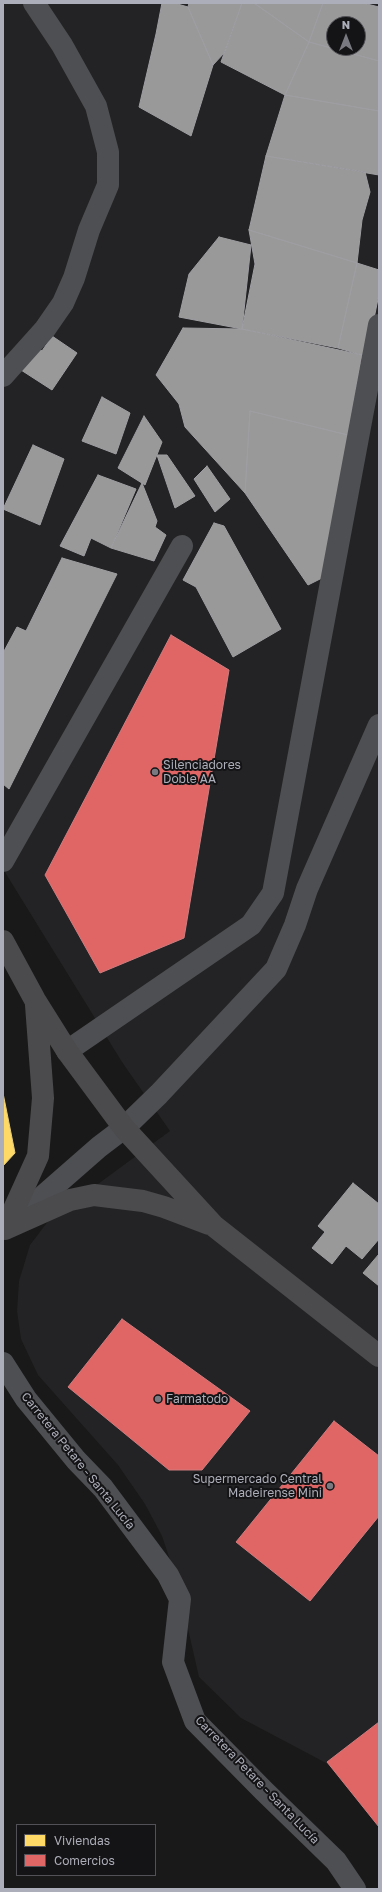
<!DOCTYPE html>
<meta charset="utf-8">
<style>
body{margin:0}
#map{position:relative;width:382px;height:1892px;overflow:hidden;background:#191919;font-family:"Golos Text",sans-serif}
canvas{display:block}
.frame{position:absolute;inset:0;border:4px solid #acaeb9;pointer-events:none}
.legend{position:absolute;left:16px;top:1824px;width:140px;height:52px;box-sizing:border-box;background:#141315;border:1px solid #515157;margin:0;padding:5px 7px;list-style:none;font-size:12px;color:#acaeb9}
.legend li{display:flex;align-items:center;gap:8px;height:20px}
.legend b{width:20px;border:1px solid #515157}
.north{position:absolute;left:326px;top:16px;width:40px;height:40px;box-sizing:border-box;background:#141315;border:1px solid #515157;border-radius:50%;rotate:0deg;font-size:11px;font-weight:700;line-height:16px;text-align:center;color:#acaeb9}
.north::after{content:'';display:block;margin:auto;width:14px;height:18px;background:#797a81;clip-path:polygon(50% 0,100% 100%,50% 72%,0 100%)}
</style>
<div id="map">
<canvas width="382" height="1892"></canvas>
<div class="frame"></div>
<ul class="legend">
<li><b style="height:11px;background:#ffd966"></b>Viviendas</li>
<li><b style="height:11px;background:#e06666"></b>Comercios</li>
</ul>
<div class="north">N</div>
</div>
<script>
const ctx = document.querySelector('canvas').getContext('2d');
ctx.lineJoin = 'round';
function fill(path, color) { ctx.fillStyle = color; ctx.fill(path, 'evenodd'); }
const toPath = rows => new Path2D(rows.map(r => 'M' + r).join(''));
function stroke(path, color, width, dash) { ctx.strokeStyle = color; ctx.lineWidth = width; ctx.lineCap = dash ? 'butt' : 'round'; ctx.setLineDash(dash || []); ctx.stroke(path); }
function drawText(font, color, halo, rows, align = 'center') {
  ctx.font = font + ' "Golos Text",sans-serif'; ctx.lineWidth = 4; ctx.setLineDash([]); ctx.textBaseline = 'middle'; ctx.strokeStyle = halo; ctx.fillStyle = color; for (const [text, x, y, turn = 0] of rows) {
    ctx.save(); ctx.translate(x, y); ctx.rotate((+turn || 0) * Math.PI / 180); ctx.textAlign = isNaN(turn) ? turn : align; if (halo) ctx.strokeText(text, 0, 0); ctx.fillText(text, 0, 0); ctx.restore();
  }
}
const built = toPath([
 [3,3,379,3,379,1811,345,1773,241,1718,199,1677,177,1581,162,1536,145,1504,118,1465,38,1375,21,1339,17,1311,19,1281,30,1245,49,1220,170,1131,122,1062,3,869],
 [334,24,358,24,358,48,334,48]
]);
const homes = toPath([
 [3,1093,15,1153,3,1166,3,1093]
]);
const shops = toPath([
 [171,635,229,670,184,938,100,973,45,875,171,635],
 [122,1319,250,1411,202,1470,169,1470,68,1387,122,1319],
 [334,1421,379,1456,379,1516,310,1601,236,1542,334,1421],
 [379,1722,379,1827,327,1762,379,1722]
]);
const industry = toPath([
 [162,3,174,3,188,7,213,65,191,136,139,107,156,34,162,3],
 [189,3,242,3,225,52,213,65,188,7,189,3],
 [242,3,254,3,309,42,285,95,221,62,242,3],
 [254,3,323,3,309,42,254,3],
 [323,3,363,3,379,7,379,61,309,42,323,3],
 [334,24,358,24,358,48,334,48,334,24],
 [309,42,379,61,379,111,285,95,309,42],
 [285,95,379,111,379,175,266,156,285,95],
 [266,156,365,172,370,192,362,220,357,263,249,230,266,156],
 [249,230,357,263,338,348,242,329,255,264,249,230],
 [219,237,251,245,242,329,179,317,189,274,219,237],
 [357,263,379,270,379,294,369,343,362,355,338,348,357,263],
 [183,328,242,329,362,355,348,435,250,411,245,493,185,427,179,404,156,375,183,328],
 [52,336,77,353,52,390,21,370,37,347,42,351,52,336],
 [102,397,130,413,116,454,82,441,102,397],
 [250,411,348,435,326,576,308,585,245,493,250,411],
 [144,416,162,442,145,485,118,468,144,416],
 [33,445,64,459,40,525,3,509,33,445],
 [157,455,167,455,195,496,175,508,157,455],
 [207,466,230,499,215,512,194,479,207,466],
 [98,475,136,489,111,548,91,538,84,556,60,546,98,475],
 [142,483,157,521,155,527,166,535,154,561,111,548,142,483],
 [214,523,224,526,281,629,233,657,196,587,183,580,214,523],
 [62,558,117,574,9,789,3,784,3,653,17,627,26,631,62,558],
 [353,1183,379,1204,379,1239,362,1259,346,1246,332,1264,312,1248,325,1232,318,1226,353,1183],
 [379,1254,379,1286,363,1273,379,1254]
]);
const minor = toPath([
 [3,376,45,329,63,303,74,278,89,230,108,185,108,152,96,106,62,45,34,3],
 [3,861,182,546],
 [67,1051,251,925,273,893,379,325],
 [11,1224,99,1147,124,1128,159,1094,276,969,295,925,307,889,379,725],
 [3,1363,26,1399,76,1460,103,1488,168,1575,180,1599,173,1662,195,1721,264,1791,336,1861,355,1889]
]);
const major = toPath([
 [3,941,35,1000,67,1051,124,1128,214,1226,379,1356],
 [5,1229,38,1156,43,1098,36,1005],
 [5,1229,70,1200,94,1195,143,1201,164,1207,209,1224]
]);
const markers = [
 [155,772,4,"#797a81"],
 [158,1399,4,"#797a81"],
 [330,1486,4,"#797a81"]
];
const poiNames = [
 ["Silenciadores",163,765],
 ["Doble AA",163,779],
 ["Farmatodo",166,1399],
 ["Supermercado Central",322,1479,"right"],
 ["Madeirense Mini",322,1493,"right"]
];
const streetNames = [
 ["Carretera Petare - Santa Lucía",78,1461,51],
 ["Carretera Petare - Santa Lucía",257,1780,46]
];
fill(built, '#232325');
fill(homes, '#ffd966');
stroke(homes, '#e6cc7f', 1);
fill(shops, '#e06666');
stroke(shops, '#d07c7f', 1);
fill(industry, '#999');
stroke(industry, '#9f9fa3', 1);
stroke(minor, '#4e4f52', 22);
stroke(major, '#4b4b4e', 22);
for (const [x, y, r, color] of markers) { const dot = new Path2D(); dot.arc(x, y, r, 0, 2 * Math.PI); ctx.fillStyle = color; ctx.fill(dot); stroke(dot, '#141315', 1.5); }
drawText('12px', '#acaeb9', '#141315', poiNames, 'left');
drawText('12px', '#acaeb9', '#141315', streetNames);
</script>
